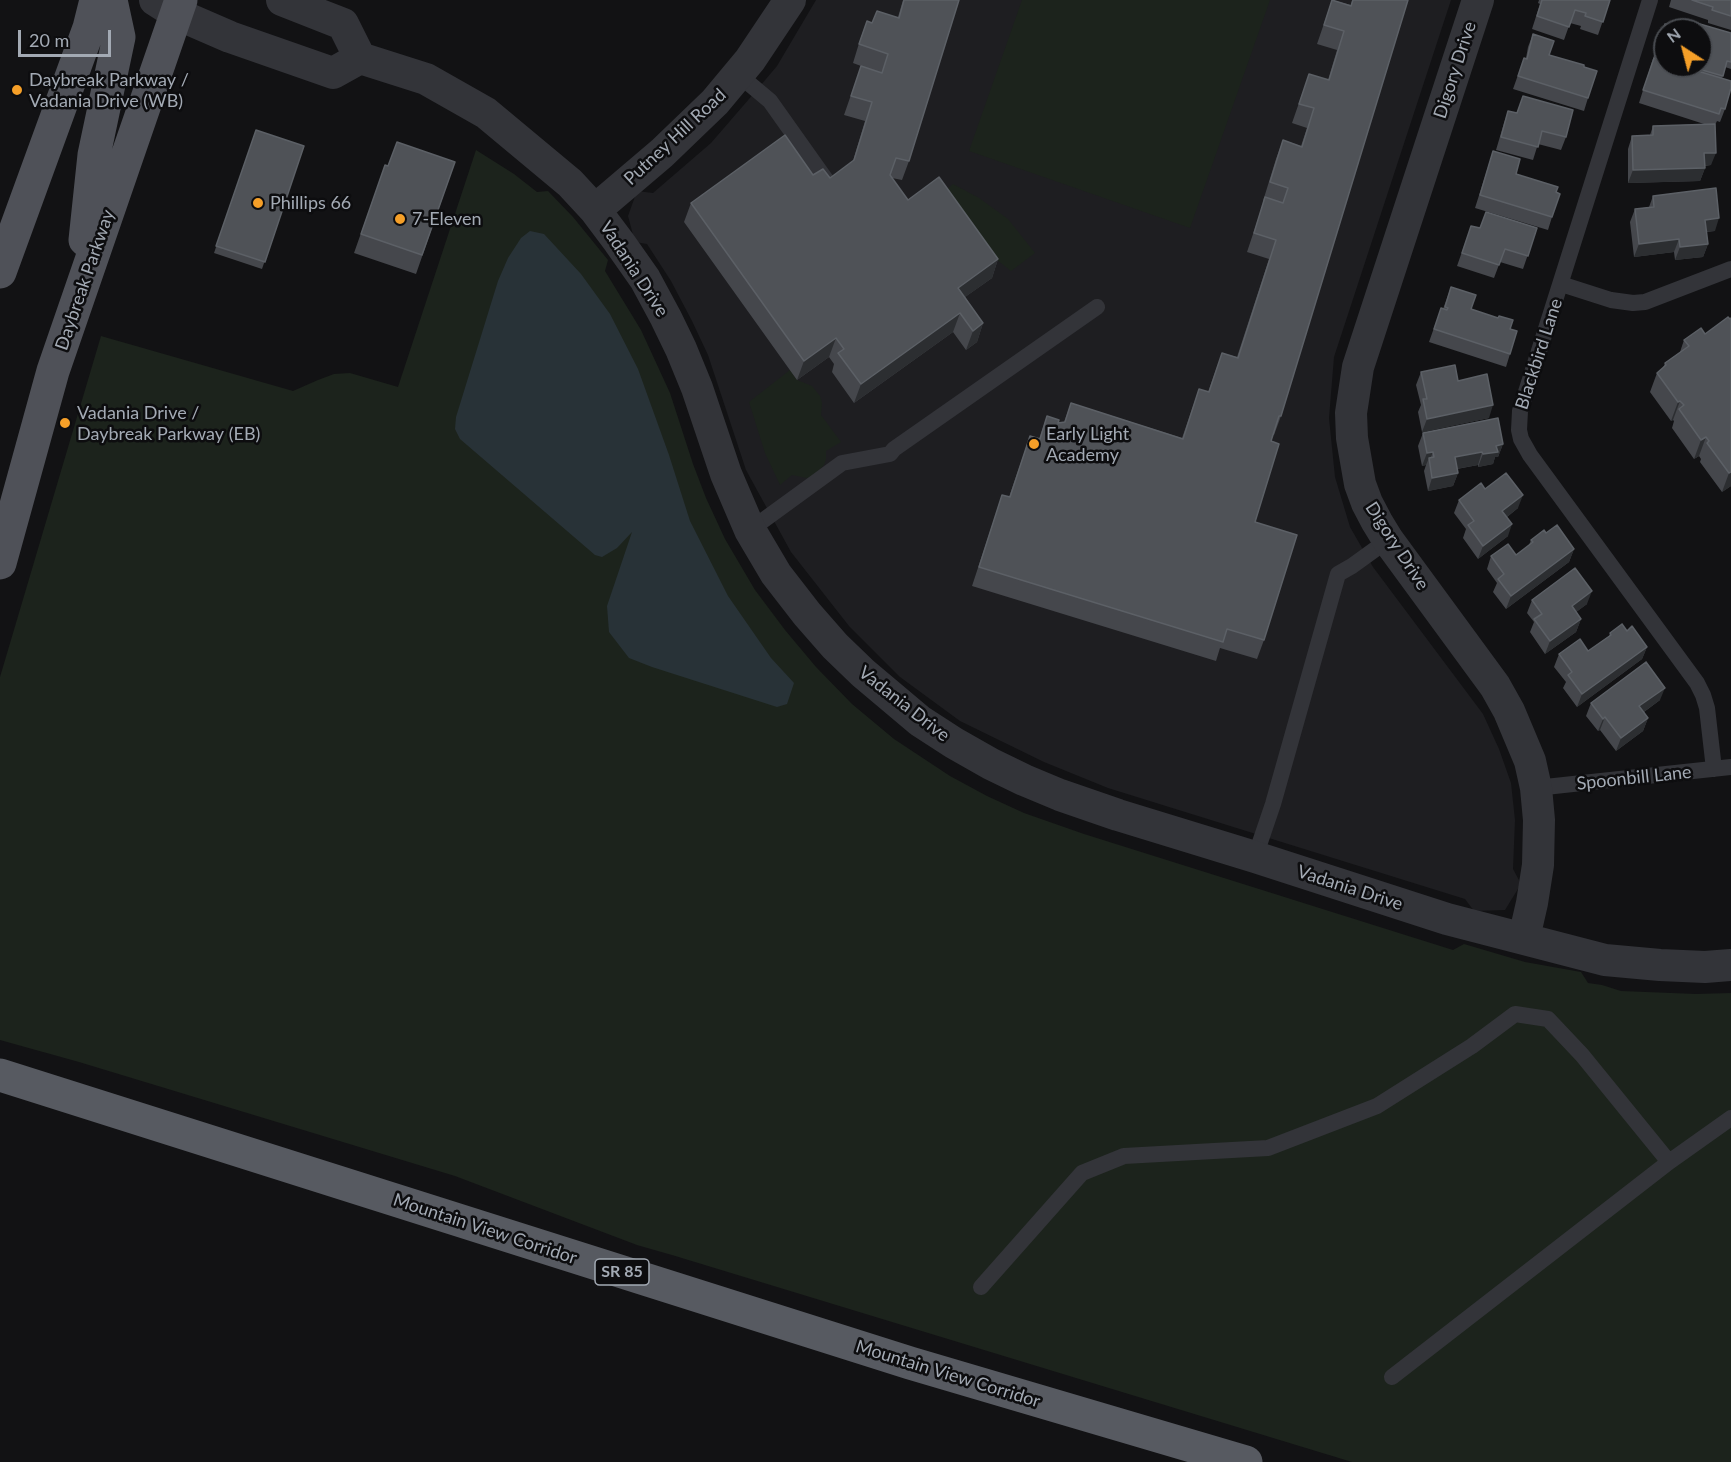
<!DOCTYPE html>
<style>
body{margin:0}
#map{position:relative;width:1731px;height:1462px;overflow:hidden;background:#121214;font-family:Lato,sans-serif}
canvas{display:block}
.north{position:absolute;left:1653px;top:18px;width:60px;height:60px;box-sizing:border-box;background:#0d0d0f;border:2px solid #494c51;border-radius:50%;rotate:324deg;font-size:16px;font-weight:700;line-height:24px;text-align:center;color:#a3aab4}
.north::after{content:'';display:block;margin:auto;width:21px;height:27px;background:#f59f28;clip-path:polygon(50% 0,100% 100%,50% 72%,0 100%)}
.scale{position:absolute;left:18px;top:30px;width:93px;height:27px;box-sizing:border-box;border:3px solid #a3aab4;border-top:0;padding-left:8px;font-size:18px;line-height:21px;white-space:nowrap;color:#a3aab4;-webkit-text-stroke:4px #0d0d0f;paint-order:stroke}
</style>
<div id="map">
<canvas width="1731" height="1462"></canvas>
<div class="north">N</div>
<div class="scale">20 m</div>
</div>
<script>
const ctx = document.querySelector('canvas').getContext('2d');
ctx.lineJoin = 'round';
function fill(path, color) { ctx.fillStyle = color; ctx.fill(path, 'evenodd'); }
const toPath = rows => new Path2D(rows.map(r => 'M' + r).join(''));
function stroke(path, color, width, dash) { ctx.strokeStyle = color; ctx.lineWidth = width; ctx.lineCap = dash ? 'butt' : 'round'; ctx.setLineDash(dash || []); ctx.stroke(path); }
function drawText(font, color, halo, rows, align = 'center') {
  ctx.font = font + ' Lato,sans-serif'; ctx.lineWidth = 5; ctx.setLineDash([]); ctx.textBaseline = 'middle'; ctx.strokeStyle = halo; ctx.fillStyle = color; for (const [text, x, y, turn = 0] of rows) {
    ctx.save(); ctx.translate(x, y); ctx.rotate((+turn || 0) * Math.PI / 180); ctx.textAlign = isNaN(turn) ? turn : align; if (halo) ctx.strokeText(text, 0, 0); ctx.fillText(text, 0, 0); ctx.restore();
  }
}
const built = toPath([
 [816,0,1451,0,1334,357,1329,418,1335,477,1350,527,1373,567,1483,714,1499,749,1511,783,1515,820,1513,869,1521,884,1505,910,1474,911,1465,899,1108,788,1044,762,960,721,900,677,849,626,791,552,746,470,708,355,692,321,671,281,647,244,635,242,628,216,637,191,653,193,711,143,749,99,777,66]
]);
const green = toPath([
 [1022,0,1270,0,1190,228,969,151],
 [476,150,514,174,537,192,548,191,573,217,608,260,605,271,641,330,670,393,693,464,706,498,725,539,755,590,785,630,816,667,852,704,894,739,950,776,987,796,1024,813,1084,834,1453,950,1464,944,1525,962,1581,972,1588,983,1602,985,1621,991,1696,994,1731,993,1731,1462,1352,1462,672,1255,637,1245,455,1176,79,1062,0,1040,0,677,101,336,293,391,318,380,334,374,350,373,398,387],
 [953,184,979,198,1008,219,1035,253,1011,271,983,249,943,193],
 [790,370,797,380,812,386,820,396,822,403,821,415,841,442,826,451,826,459,824,465,814,476,807,478,792,475,780,485,765,453,749,402]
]);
const water = toPath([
 [530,231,544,234,581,274,610,314,638,369,669,455,690,521,728,596,771,658,794,683,787,704,777,707,652,667,629,658,609,632,607,606,632,532,617,548,602,557,595,555,460,439,455,429,456,417,498,281,508,258,521,238]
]);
const service = toPath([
 [1650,0,1520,411,1519,430,1521,439,1530,455,1697,683,1703,695,1707,708,1714,769],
 [739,75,770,101,831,187],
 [1561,284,1611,300,1633,303,1645,302,1731,269],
 [750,530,842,463,890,454,894,449,1097,307],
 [1536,788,1731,767],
 [1255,857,1273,804,1338,574,1352,566,1388,540],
 [981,1287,1082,1173,1124,1156,1268,1148,1377,1106,1472,1046,1515,1014,1548,1019,1582,1055,1669,1162],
 [1392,1377,1669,1162,1731,1118]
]);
const minor = toPath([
 [155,0,177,14,230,37,333,73,360,58],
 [282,0,343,24,360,58,426,79,486,113,570,183,595,210,619,242,645,279,666,318,681,349,697,388,726,474,750,530,776,574,807,614,835,646,863,673,920,721,954,743,991,764,1024,780,1060,795,1118,815,1255,857,1447,919,1605,960,1660,965,1705,967,1731,965],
 [1478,0,1358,367,1351,413,1352,438,1360,484,1367,503,1377,522,1388,540,1495,686,1509,711,1530,761,1536,788,1539,820,1538,865,1532,903,1524,938],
 [595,210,662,153,715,102,750,60,790,0]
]);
const primary = toPath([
 [85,240,94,155,119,37,111,0],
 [0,272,89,28,96,0],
 [0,563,53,371,181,0]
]);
const trunk = toPath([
 [0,1075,910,1363,1246,1462]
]);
const wall = toPath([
 [903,0,959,0,909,161,902,180,892,178,908,200,998,259,992,278,965,297,983,323,977,342,966,350,953,332,854,403,832,372,834,364,829,357,797,380,684,222,691,203,813,175,830,178,853,161,865,121,844,115,861,66,853,63,860,40,867,21,872,23,898,17],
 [1332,0,1351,5,1352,0,1351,0,1408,0,1281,416,1274,435,1273,435,1271,441,1255,522,1264,640,1257,659,1220,648,1216,661,972,586,1002,495,1009,497,1030,436,1039,439,1047,416,1058,423,1064,422,1071,403,1182,438,1199,389,1208,392,1222,353,1237,357,1269,259,1247,252,1264,201,1263,201,1276,159,1283,140,1301,146,1307,128,1292,123,1309,74,1328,80,1337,50,1317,44],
 [1539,0,1610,0,1598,35,1580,29,1581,26,1570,23,1564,40,1532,29,1540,4,1538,3],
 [1671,0,1731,0,1731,30,1708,23,1708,20,1669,7],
 [1693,22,1731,33,1731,69,1725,67,1722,79,1725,109,1720,122,1717,121,1715,125,1711,165,1705,166,1705,168,1700,181,1628,183,1628,149,1632,136,1650,135,1653,126,1704,124,1639,103,1662,30,1665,30,1665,66,1701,66,1701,30,1691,30],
 [1533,34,1549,55,1588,98,1584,111,1513,89,1524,58,1526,58,1528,47],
 [1523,96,1566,137,1561,150,1538,144,1533,160,1496,150,1504,123,1508,111,1517,113],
 [256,130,304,146,262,269,214,253],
 [1493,151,1516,174,1556,192,1552,217,1548,230,1475,208],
 [455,162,416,274,354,253,385,165,388,166],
 [1653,196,1715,231,1706,232,1708,244,1703,257,1675,260,1674,252,1634,257,1630,222,1635,209,1649,207],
 [1486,212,1537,228,1523,269,1500,262,1494,278,1457,266,1471,226,1480,228],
 [1451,287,1471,309,1510,329,1510,354,1506,367,1429,342,1441,308,1443,309],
 [1731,318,1731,486,1722,492,1700,462,1701,459,1699,456,1694,459,1672,428,1674,421,1673,420,1671,421,1650,392,1657,373,1663,368,1665,363,1680,352,1684,340,1705,334],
 [1421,372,1458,381,1489,418,1422,432,1418,412,1421,405,1416,385],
 [1423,433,1503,444,1498,457,1495,457,1493,464,1478,467,1478,465,1457,469,1458,473,1453,486,1428,491,1424,471,1426,465,1422,466,1418,446],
 [1485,489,1518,508,1507,517,1508,536,1478,559,1463,538,1466,529,1454,513,1459,500],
 [1546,533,1574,549,1569,562,1506,609,1493,592,1497,583,1487,569,1491,556,1516,555,1529,545,1531,540],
 [1532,600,1587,604,1576,612,1581,619,1576,632,1545,654,1530,632,1534,622,1527,613],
 [1627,631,1647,647,1642,659,1577,707,1563,688,1566,682,1554,667,1559,654,1588,651,1609,636,1610,633],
 [1660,700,1644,712,1648,718,1643,731,1616,751,1600,730,1598,731,1586,716,1591,703]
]);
const shadedWall = toPath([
 [1704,153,1716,153,1711,165,1700,166],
 [1705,168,1700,181,1628,183,1633,170],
 [1719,218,1715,231,1700,232,1705,220],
 [1679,239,1674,252,1634,257,1639,244],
 [1708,244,1703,257,1675,260,1680,247],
 [998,259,992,278,951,307,958,288],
 [960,313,953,332,854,403,861,384],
 [983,323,977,342,966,350,973,331],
 [836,338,829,357,797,380,804,361],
 [1680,401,1673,420,1671,421,1678,402],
 [1493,405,1489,418,1422,432,1427,419],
 [1706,437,1699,456,1694,459,1701,440],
 [1503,444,1498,457,1495,457,1493,464,1478,467,1483,454,1496,446],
 [1433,452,1429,462,1429,458,1426,465,1422,466,1427,453],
 [1482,452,1478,465,1450,470,1455,457],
 [1731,472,1731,486,1722,492,1729,473],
 [1458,473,1453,486,1428,491,1432,478],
 [1523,495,1518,508,1498,524,1502,511],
 [1512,524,1508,536,1478,559,1483,546],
 [1574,549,1569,562,1506,609,1511,596],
 [1592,591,1587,604,1567,619,1572,606],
 [1581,619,1576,632,1545,654,1550,641],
 [1647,647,1642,659,1577,707,1582,694],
 [1665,688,1660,700,1634,719,1639,706],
 [1605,717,1600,730,1598,731,1603,719],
 [1648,718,1643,731,1616,751,1621,738]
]);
const building = toPath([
 [904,0,959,0,909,161,896,158,890,175,908,200,939,177,998,259,958,288,983,323,973,331,960,313,861,384,838,353,844,349,836,338,804,361,691,203,785,135,813,175,823,169,830,178,854,160,872,102,851,96,861,66,882,73,888,54,859,44,867,21,872,23,877,11,899,18,904,0],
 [1332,0,1351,6,1353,0,1408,0,1281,416,1279,416,1271,441,1279,444,1255,522,1297,535,1264,640,1227,629,1223,642,979,567,1002,495,1010,497,1030,436,1040,439,1047,416,1059,420,1058,423,1065,422,1071,403,1183,439,1199,389,1209,392,1222,353,1238,358,1276,240,1254,233,1265,197,1283,203,1288,188,1270,182,1283,140,1302,147,1314,108,1299,104,1309,74,1329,80,1344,31,1324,25,1332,0],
 [1542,0,1610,0,1603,22,1585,16,1586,13,1575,10,1569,27,1537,16,1542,0],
 [1692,0,1731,0,1731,16,1712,10,1713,7,1692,0],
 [1693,22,1731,33,1731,62,1727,61,1723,76,1688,66,1701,66,1701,30,1691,30,1693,22],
 [1665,24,1687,30,1665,30,1665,59,1655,56,1665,24],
 [1533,34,1554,41,1549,55,1584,65,1584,67,1597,71,1588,98,1518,76,1524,58,1527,59,1533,34],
 [1654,58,1665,61,1665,66,1681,66,1731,81,1731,88,1725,109,1721,108,1719,114,1643,90,1654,58],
 [1523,96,1573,110,1566,137,1542,131,1538,147,1501,137,1508,111,1517,113,1523,96],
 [1715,124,1716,153,1704,153,1705,168,1633,170,1632,136,1653,135,1653,126,1715,124],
 [256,130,304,146,265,262,216,246,256,130],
 [397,142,455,162,422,255,361,234,385,165,388,166,397,142],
 [1493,151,1520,159,1516,174,1558,187,1556,192,1560,194,1552,217,1480,195,1493,151],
 [1716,188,1719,218,1705,220,1708,244,1680,247,1679,239,1639,244,1635,209,1654,207,1653,196,1716,188],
 [1486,212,1537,228,1528,256,1505,249,1499,265,1462,253,1471,226,1480,228,1486,212],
 [1451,287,1476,295,1471,309,1498,318,1499,316,1513,320,1510,329,1517,331,1510,354,1434,329,1441,308,1447,310,1448,308,1445,307,1451,287],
 [1728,317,1730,319,1731,318,1731,472,1729,473,1707,443,1709,441,1706,437,1701,440,1679,409,1684,405,1680,401,1678,402,1657,373,1666,365,1665,363,1689,346,1684,340,1701,328,1705,334,1728,317],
 [1455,365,1458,381,1487,374,1493,405,1427,419,1423,399,1427,399,1421,372,1455,365],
 [1498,418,1503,444,1496,446,1498,452,1483,454,1482,452,1455,457,1458,473,1432,478,1429,458,1434,457,1433,452,1427,453,1423,433,1498,418],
 [1506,473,1523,495,1502,511,1512,524,1483,546,1468,525,1474,521,1459,500,1481,483,1485,489,1506,473],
 [1557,525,1574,549,1511,596,1498,579,1504,574,1491,556,1508,544,1516,555,1533,542,1531,540,1544,530,1546,533,1557,525],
 [1575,568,1592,591,1572,606,1581,619,1550,641,1534,619,1542,614,1532,600,1575,568],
 [1622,624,1627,631,1632,626,1647,647,1582,694,1568,675,1572,672,1559,654,1580,639,1588,651,1611,635,1610,633,1622,624],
 [1646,662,1665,688,1639,706,1648,718,1621,738,1605,717,1603,719,1591,703,1646,662]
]);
const markers = [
 [17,90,6,"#f59f28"],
 [258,203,6,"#f59f28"],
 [400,219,6,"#f59f28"],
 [65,423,6,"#f59f28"],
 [1034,444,6,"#f59f28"]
];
const shields = [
 [622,1272,54]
];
const shieldNames = [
 ["SR 85",622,1272]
];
const streetNames = [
 ["Digory Drive",1455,70,-72],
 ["Putney Hill Road",675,137,-43],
 ["Vadania Drive",634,269,57],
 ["Daybreak Parkway",85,280,-71],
 ["Blackbird Lane",1539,354,-72],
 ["Digory Drive",1397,546,57],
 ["Vadania Drive",904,704,38],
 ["Spoonbill Lane",1634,778,-6],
 ["Vadania Drive",1350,888,18],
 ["Mountain View Corridor",485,1229,18],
 ["Mountain View Corridor",948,1374,17]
];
const poiNames = [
 ["Daybreak Parkway /",29,80],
 ["Vadania Drive (WB)",29,101],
 ["Phillips 66",270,203],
 ["7-Eleven",412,219],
 ["Vadania Drive /",77,413],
 ["Daybreak Parkway (EB)",77,434],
 ["Early Light",1046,434],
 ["Academy",1046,455]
];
fill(built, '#1e1e21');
fill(green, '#1c231c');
fill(water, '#283237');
stroke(service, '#333439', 16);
stroke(minor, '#333439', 32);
stroke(primary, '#4f5158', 33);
stroke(trunk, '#575a61', 33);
fill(wall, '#45474c');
fill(shadedWall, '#2c2e31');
fill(building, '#4f5257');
stroke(building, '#5c6066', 1.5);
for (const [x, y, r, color] of markers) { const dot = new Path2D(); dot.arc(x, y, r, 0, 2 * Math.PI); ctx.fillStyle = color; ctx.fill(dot); stroke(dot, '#0d0d0f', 2); }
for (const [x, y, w] of shields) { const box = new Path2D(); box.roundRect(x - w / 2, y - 13, w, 26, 4.5); ctx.fillStyle = '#0d0d0f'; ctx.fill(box); stroke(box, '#a3aab4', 1.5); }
drawText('bold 16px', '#a3aab4', null, shieldNames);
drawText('18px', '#a3aab4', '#0d0d0f', streetNames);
drawText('18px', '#a3aab4', '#0d0d0f', poiNames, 'left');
</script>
